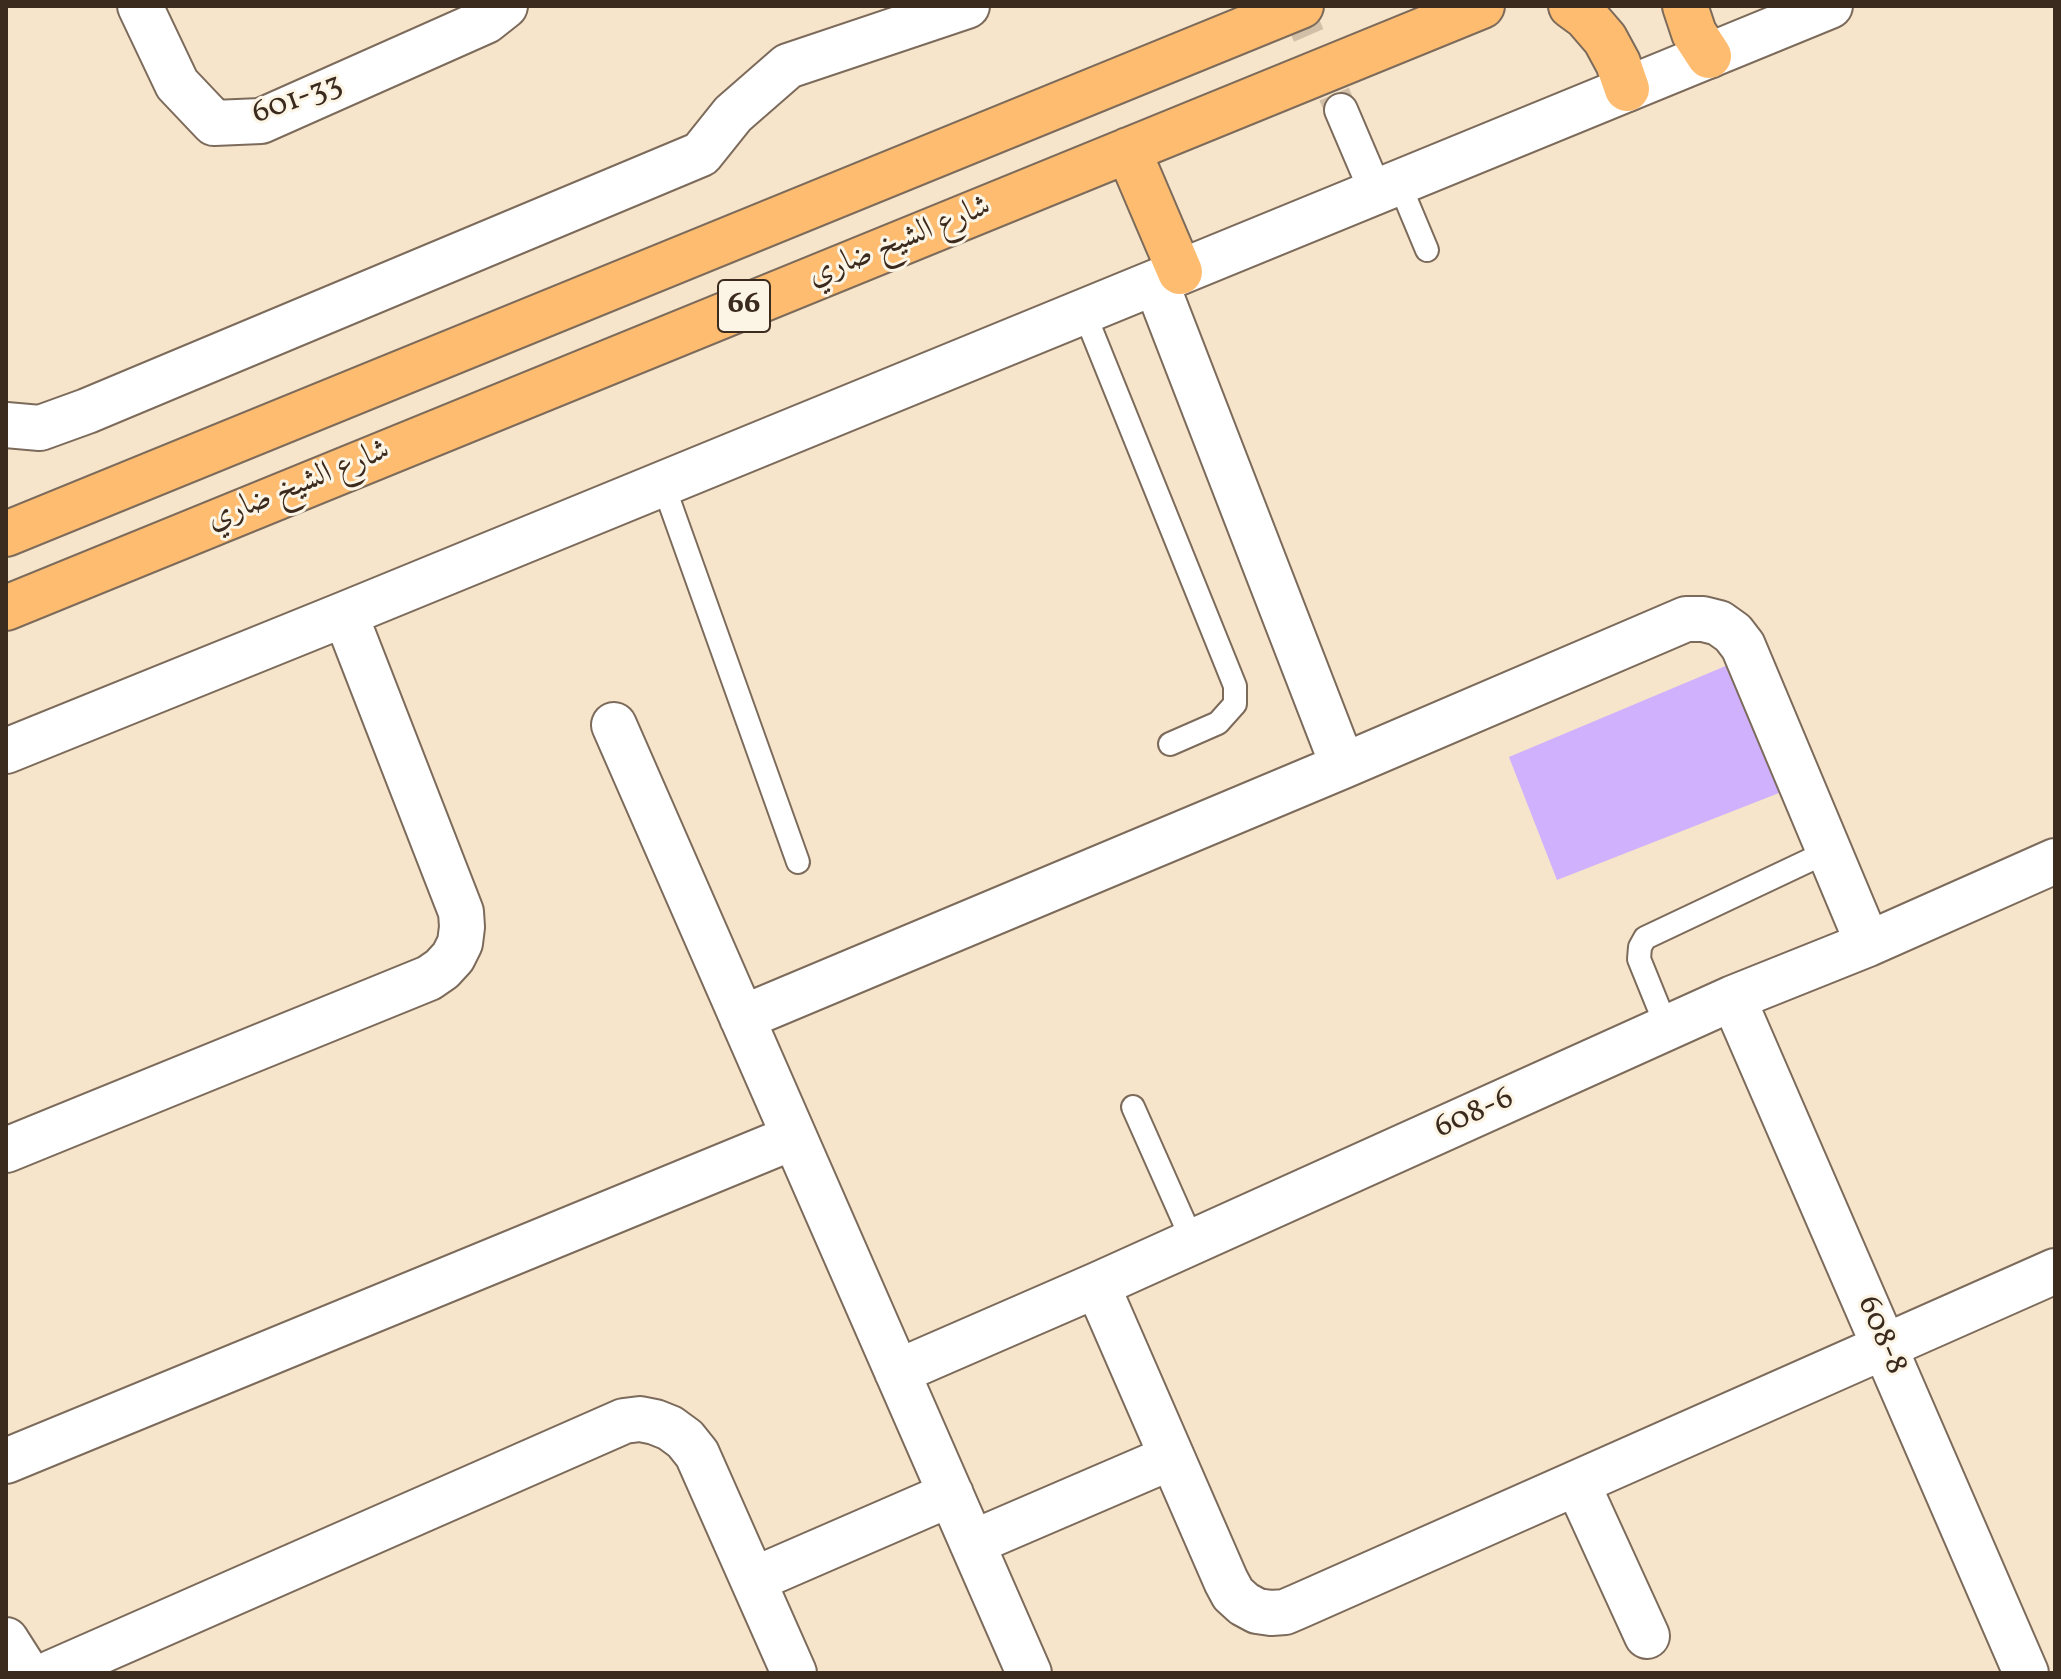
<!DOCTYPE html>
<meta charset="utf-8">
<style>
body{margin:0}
#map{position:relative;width:2061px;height:1679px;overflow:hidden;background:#f6e4cb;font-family:Vollkorn,serif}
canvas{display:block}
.frame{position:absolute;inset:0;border:8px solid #3b2a1e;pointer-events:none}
</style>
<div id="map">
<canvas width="2061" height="1679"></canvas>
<div class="frame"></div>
</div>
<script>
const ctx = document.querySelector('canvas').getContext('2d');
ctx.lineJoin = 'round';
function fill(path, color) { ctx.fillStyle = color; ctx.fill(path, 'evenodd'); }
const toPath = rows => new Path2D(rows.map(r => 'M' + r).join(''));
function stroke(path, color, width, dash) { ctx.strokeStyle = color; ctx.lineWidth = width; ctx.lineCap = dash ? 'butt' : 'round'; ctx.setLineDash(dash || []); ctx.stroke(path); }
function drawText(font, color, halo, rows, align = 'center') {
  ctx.font = font + ' Vollkorn,Amiri,serif'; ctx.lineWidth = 6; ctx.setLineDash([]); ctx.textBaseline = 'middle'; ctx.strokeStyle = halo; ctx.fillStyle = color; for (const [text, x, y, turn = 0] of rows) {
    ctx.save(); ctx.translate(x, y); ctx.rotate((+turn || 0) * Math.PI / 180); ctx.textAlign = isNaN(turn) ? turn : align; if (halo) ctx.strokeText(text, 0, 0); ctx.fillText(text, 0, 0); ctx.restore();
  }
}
const building = toPath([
 [1728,665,1779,793,1557,880,1509,757]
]);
const pedestrianTunnel = toPath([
 [1296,6,1341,110]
]);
const service = toPath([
 [1399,183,1427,250],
 [1084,312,1235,686,1235,704,1218,723,1170,744],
 [663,484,798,862],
 [1667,1028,1639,959,1640,947,1645,938,1829,851],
 [1133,1107,1193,1242]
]);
const pedestrian = toPath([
 [1341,110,1376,192]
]);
const minor = toPath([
 [140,6,177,84,214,123,261,121,486,21,505,6],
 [1156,283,1343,766],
 [6,425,40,428,87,411,701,154,733,114,788,66,967,6],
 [614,725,1029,1673],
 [6,751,345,614,1830,6],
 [1733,998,2026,1673],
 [742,1018,1343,766,1686,619,1703,619,1719,623,1733,633,1743,646,1868,944],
 [6,1150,429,978,442,969,453,957,460,943,462,927,461,912,345,614],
 [1097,1285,1226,1581,1233,1594,1244,1604,1257,1611,1271,1613,1285,1612,1299,1606,2055,1271],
 [897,1372,1097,1285,1733,998,1868,944,2055,861],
 [6,1461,794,1137],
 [1577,1483,1647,1636],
 [972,1543,1172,1457],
 [753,1580,951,1494],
 [6,1640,27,1673],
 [51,1673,624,1421,640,1419,655,1422,670,1428,685,1439,697,1454,794,1673]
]);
const primary = toPath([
 [1571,6,1586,17,1605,39,1618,63,1627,89],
 [1685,6,1694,33,1709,56],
 [1128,150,1180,272],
 [6,534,1301,6],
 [6,608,1482,6]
]);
const shields = [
 [744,306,52]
];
const shieldNames = [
 ["66",744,306]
];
const streetNames = [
 ["601-33",298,101,-20],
 ["شارع الشيخ ضاري",900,243,-22],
 ["شارع الشيخ ضاري",299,487,-22],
 ["608-6",1475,1115,-24],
 ["608-8",1880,1336,67]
];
fill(building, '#cfb1fd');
stroke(pedestrianTunnel, '#d1bfa8', 32, [32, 16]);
stroke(service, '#7c6b5b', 26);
stroke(pedestrian, '#7c6b5b', 36);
stroke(minor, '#7c6b5b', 48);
stroke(primary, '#7c6b5b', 48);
stroke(service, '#fff', 22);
stroke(pedestrian, '#fff', 32);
stroke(minor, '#fff', 44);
stroke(primary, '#febc70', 44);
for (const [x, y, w] of shields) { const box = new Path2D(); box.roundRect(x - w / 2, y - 26, w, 52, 6); ctx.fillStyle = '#fcf5e5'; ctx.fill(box); stroke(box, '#3b2a1e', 2); }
drawText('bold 30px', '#3b2a1e', null, shieldNames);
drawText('32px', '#3b2a1e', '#fcf5e5', streetNames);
</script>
